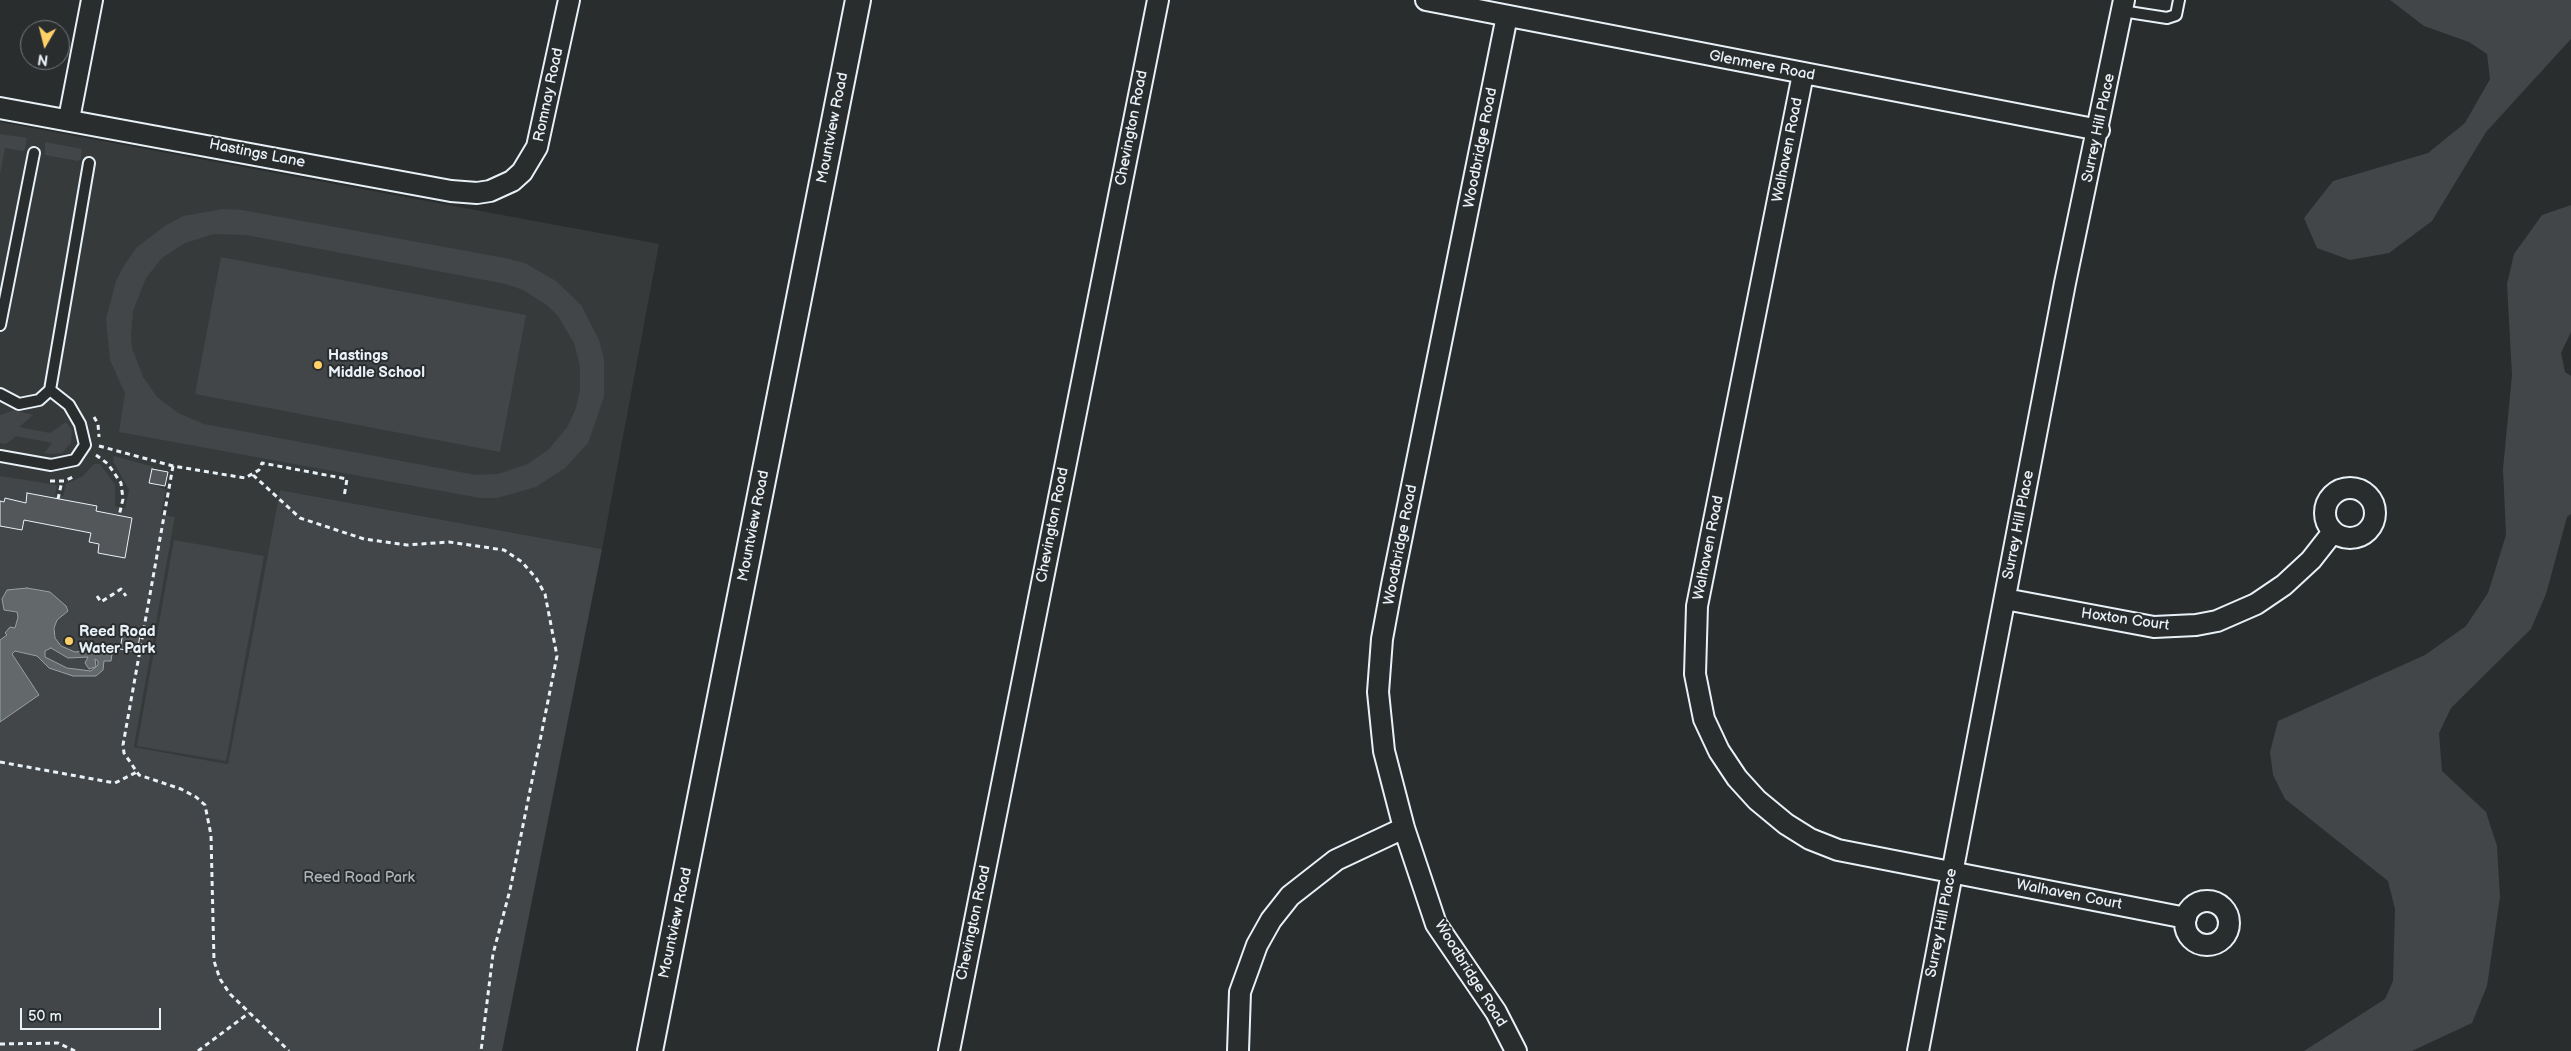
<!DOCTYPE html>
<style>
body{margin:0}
#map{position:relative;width:2571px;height:1051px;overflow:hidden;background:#2a2d2e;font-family:"Balsamiq Sans",sans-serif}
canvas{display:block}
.north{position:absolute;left:20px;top:20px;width:50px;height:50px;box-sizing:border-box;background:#2a2d2e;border:1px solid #767b7f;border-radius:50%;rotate:188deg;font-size:14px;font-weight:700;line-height:20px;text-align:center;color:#e8f1f8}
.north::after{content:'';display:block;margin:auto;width:18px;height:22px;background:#ffd166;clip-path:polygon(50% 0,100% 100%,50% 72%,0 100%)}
.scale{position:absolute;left:20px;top:1008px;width:141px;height:22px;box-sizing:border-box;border:2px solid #e8f1f8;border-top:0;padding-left:6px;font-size:15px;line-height:18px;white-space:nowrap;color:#e8f1f8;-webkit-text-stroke:4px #2a2d2e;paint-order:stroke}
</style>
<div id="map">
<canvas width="2571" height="1051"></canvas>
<div class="north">N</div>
<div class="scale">50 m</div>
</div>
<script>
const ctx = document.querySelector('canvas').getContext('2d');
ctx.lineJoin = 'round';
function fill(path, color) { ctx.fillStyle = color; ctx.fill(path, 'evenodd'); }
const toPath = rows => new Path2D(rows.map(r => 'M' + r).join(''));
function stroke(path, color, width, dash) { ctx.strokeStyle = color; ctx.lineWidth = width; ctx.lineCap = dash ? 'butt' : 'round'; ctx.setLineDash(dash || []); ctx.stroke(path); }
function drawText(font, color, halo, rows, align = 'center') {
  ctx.font = font + ' "Balsamiq Sans",sans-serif'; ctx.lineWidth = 4; ctx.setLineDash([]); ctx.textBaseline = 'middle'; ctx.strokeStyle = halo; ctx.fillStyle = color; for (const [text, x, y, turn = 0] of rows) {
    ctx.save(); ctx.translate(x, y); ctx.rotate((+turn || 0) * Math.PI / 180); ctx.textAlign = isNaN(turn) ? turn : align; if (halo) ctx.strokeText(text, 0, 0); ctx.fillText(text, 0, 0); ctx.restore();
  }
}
const built = toPath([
 [0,122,659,244,602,549,280,490,228,764,134,747,175,517,0,485]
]);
const green = toPath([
 [2390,0,2571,0,2571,39,2486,132,2432,221,2389,253,2350,260,2317,248,2304,218,2333,181,2428,153,2465,123,2490,79,2487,54,2469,42,2424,26],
 [0,134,27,138,25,149,23,151,5,148,0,174],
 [45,142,82,149,81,159,78,161,45,155],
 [2571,205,2571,332,2561,353,2565,372,2571,376,2571,514,2567,517,2546,594,2531,629,2451,708,2439,733,2442,771,2486,812,2497,846,2500,897,2487,986,2472,1023,2412,1051,2304,1051,2385,999,2393,981,2395,909,2388,881,2285,799,2273,775,2270,752,2278,721,2425,655,2466,626,2488,593,2506,535,2503,469,2512,375,2507,284,2514,254,2542,215],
 [223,209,242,210,505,258,525,263,556,281,581,305,599,340,604,360,604,397,588,443,565,468,536,487,497,498,480,498,119,432,125,393,110,360,106,319,116,281,125,264,137,247,165,226,183,216],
 [214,234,246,235,506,284,523,290,547,305,558,316,574,343,580,366,580,389,576,408,568,426,549,449,528,464,498,474,476,475,204,424,178,413,157,397,143,377,132,348,131,335,133,311,146,278,162,258,185,243],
 [221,257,526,315,500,452,195,394],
 [14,410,33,415,19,427,50,433,66,422,72,430,71,443,62,453,50,454,44,453,52,443,16,436,6,444,0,443,0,415],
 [114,456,154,467,150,483,166,490,161,514,175,517,134,747,228,764,280,490,602,549,502,1051,0,1051,0,476,57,485,55,495,63,496,66,484,83,476,94,464,100,464,115,485,115,506,125,508,129,490,113,461],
 [174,540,264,556,226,761,137,746]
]);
const water = toPath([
 [27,588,50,592,66,606,68,611,57,620,54,628,55,638,61,646,75,652,91,650,112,654,111,661,104,661,103,670,96,676,73,676,49,668,37,656,15,651,12,654,39,695,0,722,0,640,7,635,5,633,10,627,15,628,18,617,17,612,4,610,2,599,7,590,27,588],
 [51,648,68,658,88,657,85,663,89,669,96,667,95,659,98,661,98,665,91,671,67,668,45,657,45,651,51,648]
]);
const building = toPath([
 [152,469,168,472,165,486,149,483,152,469],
 [27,493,97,506,96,511,132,518,125,558,98,553,99,544,89,542,91,533,24,520,22,530,0,526,0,501,4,502,5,498,26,503,27,493],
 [124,627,141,630,137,652,120,649,124,627]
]);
const path = toPath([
 [94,417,98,424,99,437],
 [99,446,173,466,245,478,259,470,262,463,347,479,344,497],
 [96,455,108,464,121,483,123,499,119,516],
 [173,466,123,745,124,753,139,775,181,789,196,797,205,805,211,835,214,961,220,979,230,994,289,1051],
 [253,475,300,518,364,539,407,545,449,542,504,550,522,562,536,578,545,594,557,656,510,890,493,954,481,1051],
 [50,481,64,481,75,476],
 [58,499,62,481],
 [97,596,101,602,121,589,126,596],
 [0,762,115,783,137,772],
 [0,1044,58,1043,75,1051],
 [198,1051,249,1013]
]);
const service = toPath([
 [2122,11,2167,18,2176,15,2179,0],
 [0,325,34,153],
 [0,394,19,404,39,400,50,390],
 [0,456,51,465,75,460,85,445,80,424,69,405,50,390,89,163]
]);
const minor = toPath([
 [1426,0,2099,130],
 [1507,16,1392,585,1382,639,1378,692,1384,751,1404,828,1436,924,1496,1012,1516,1051],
 [1803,74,1697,606,1695,674,1704,719,1719,751,1737,778,1757,800,1786,824,1810,839,1838,850,2186,918],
 [0,108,451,191,477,193,490,191,512,181,522,172,537,147,569,0],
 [69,119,92,0],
 '2325 513a25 25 0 1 1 50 0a25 25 0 1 1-50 0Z',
 [2005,599,2154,627,2196,625,2217,621,2256,604,2284,585,2311,560,2333,532],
 '2185 923a22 22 0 1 1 44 0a22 22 0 1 1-44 0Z',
 [949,1051,1158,0],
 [1238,1051,1240,992,1257,945,1271,920,1290,896,1336,860,1404,828],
 [1918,1051,2065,283,2124,0]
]);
const tertiary = toPath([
 [650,1051,858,0]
]);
const markers = [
 [318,365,5,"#ffd166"],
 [69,641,5,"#ffd166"]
];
const streetNames = [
 ["Glenmere Road",1762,66,11],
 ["Romnay Road",549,95,-78],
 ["Mountview Road",833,128,-79],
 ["Chevington Road",1132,128,-79],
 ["Surrey Hill Place",2099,128,-78],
 ["Woodbridge Road",1481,148,-79],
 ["Walhaven Road",1788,150,-79],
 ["Hastings Lane",257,154,11],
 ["Chevington Road",1053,525,-79],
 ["Surrey Hill Place",2019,525,-79],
 ["Mountview Road",754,526,-79],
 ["Woodbridge Road",1401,545,-79],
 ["Walhaven Road",1709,548,-79],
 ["Hoxton Court",2125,620,8],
 ["Walhaven Court",2069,895,11],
 ["Mountview Road",676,923,-78],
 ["Chevington Road",974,923,-78],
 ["Surrey Hill Place",1942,923,-79],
 ["Woodbridge Road",1470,974,58]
];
const poiNames = [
 ["Hastings",328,356],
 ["Middle School",328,373],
 ["Reed Road",79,632],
 ["Water Park",79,649]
];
const parkNames = [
 ["Reed Road Park",359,878]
];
fill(built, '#363a3b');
fill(green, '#424648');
fill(water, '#63686b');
stroke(water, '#989fa3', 1);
fill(building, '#535759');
stroke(building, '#e8f1f8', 1);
stroke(service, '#e8f1f8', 14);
stroke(minor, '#e8f1f8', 24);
stroke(tertiary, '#e8f1f8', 28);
stroke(path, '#e8f1f8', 3, [5, 4]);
stroke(service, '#2a2d2e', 10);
stroke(minor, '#2a2d2e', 20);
stroke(tertiary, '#2a2d2e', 24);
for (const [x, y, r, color] of markers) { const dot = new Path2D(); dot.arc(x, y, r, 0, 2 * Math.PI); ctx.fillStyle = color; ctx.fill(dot); stroke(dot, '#2a2d2e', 2); }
drawText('15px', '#e8f1f8', '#2a2d2e', streetNames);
drawText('bold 15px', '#e8f1f8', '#2a2d2e', poiNames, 'left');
drawText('15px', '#aeb5ba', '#2a2d2e', parkNames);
</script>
